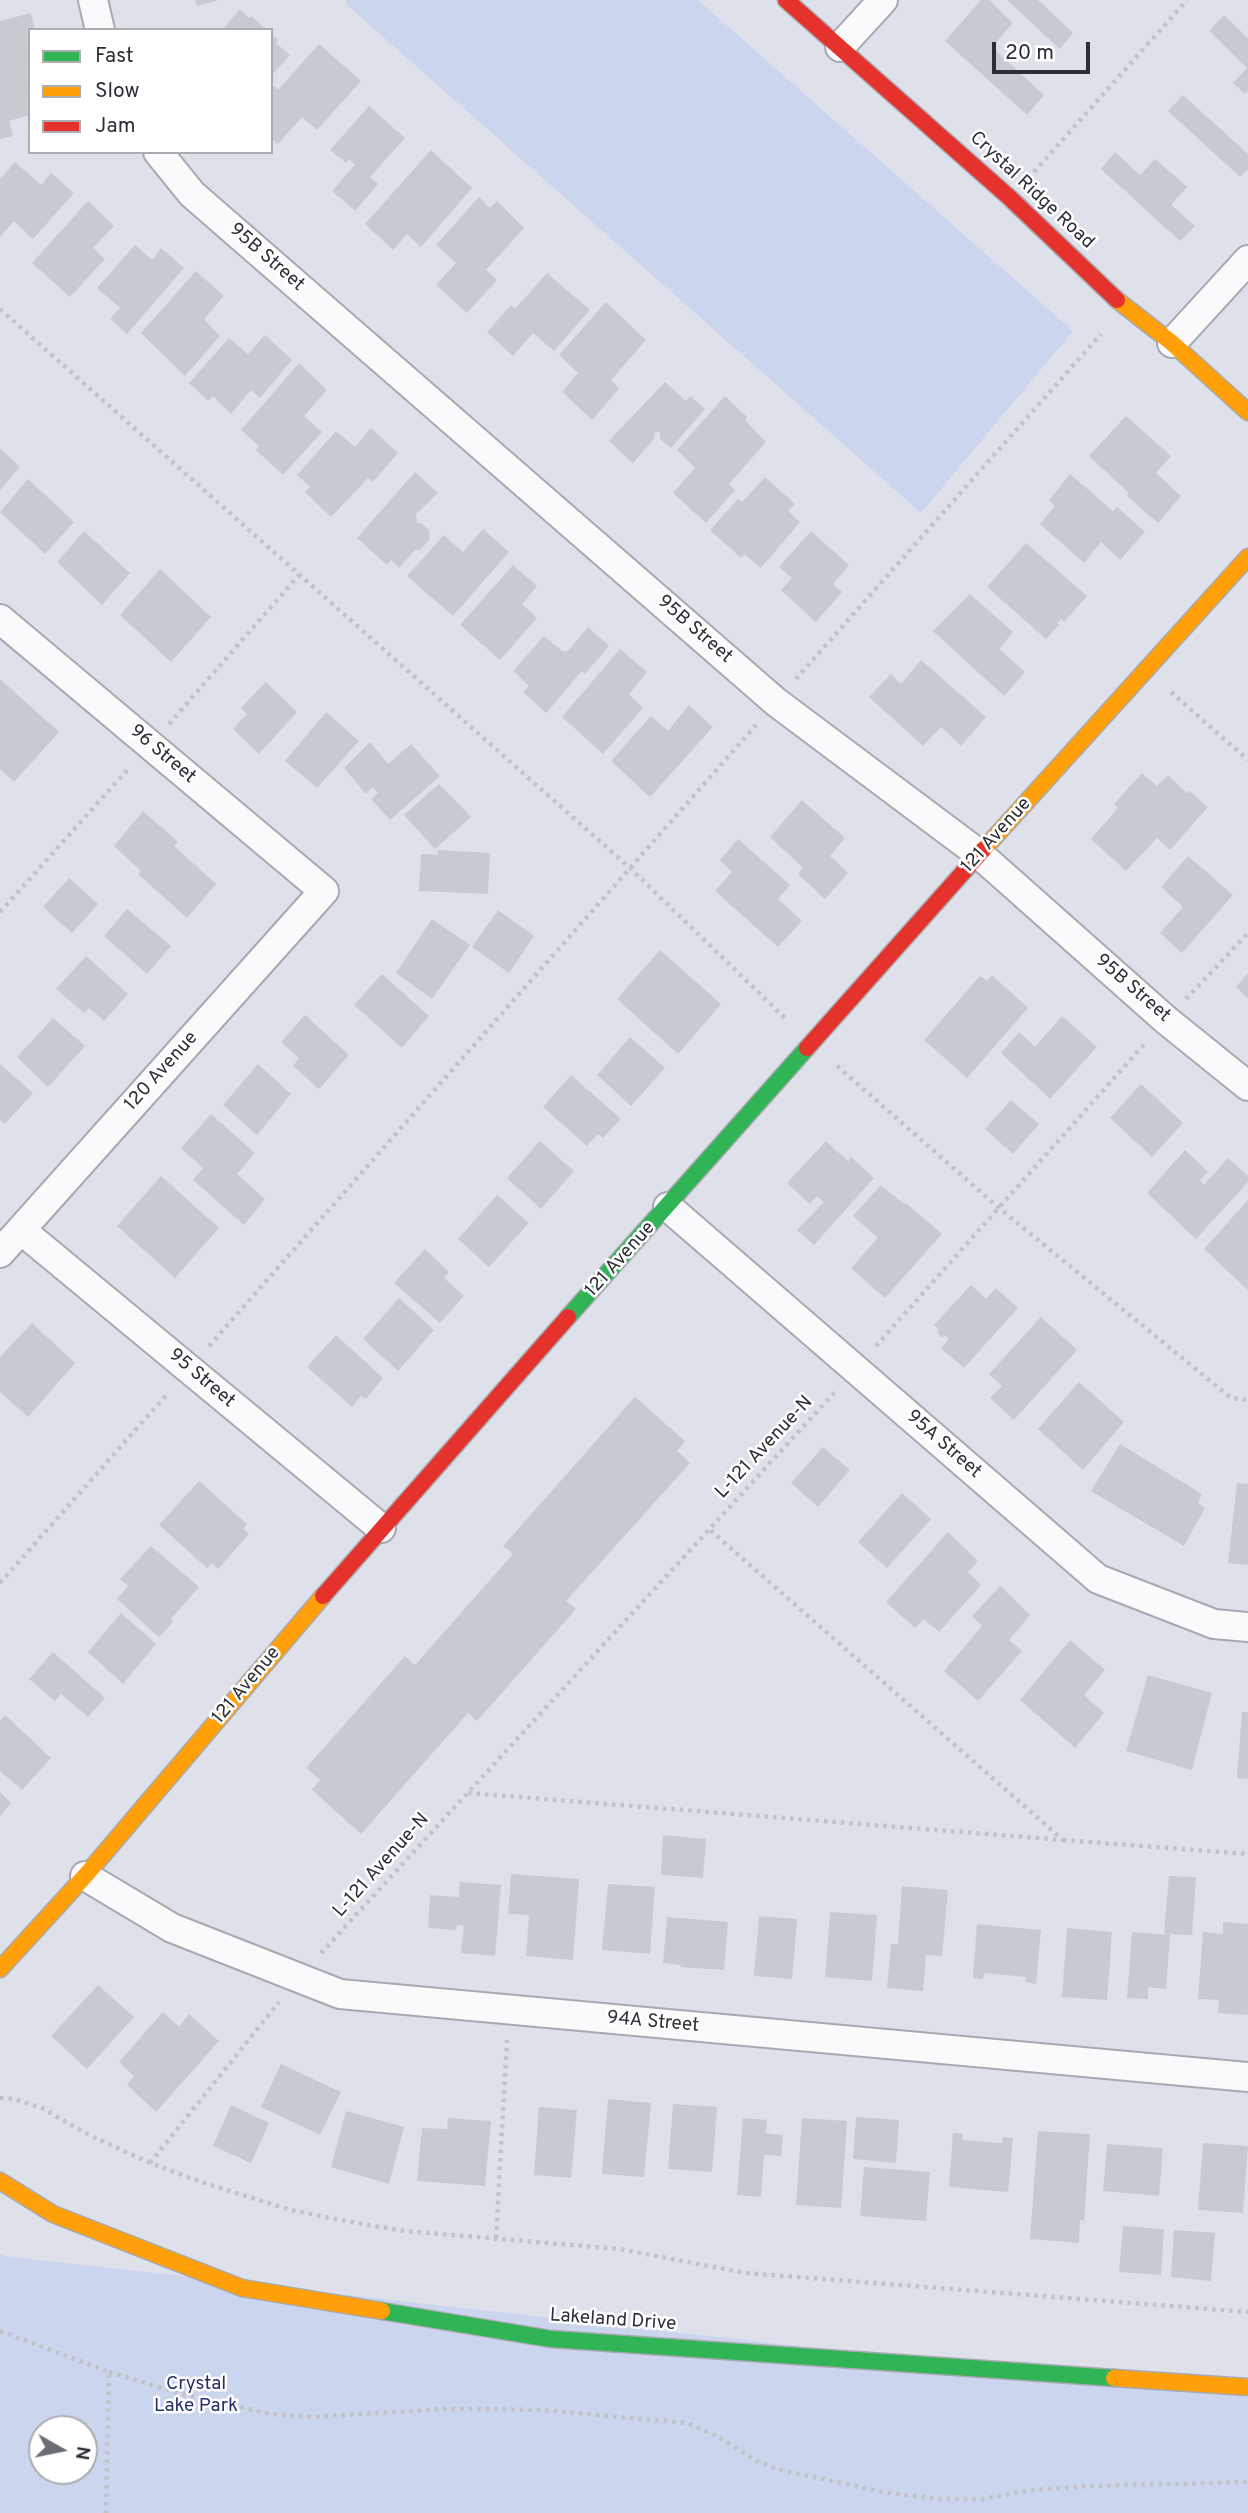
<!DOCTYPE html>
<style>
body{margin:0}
#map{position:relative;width:1248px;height:2513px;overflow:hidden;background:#dee1e9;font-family:Overpass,sans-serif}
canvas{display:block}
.legend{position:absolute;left:28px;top:28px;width:245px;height:126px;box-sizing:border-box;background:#fff;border:2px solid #abacaf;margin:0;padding:9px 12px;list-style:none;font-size:21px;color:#2d2f36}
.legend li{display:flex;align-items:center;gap:14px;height:35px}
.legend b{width:35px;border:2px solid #abacaf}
.north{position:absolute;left:28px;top:2415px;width:70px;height:70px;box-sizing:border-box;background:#fff;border:2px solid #abacaf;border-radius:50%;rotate:99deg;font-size:19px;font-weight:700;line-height:28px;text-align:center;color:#2d2f36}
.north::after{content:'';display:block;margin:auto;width:24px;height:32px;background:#6b6d75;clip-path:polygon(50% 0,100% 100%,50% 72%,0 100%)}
.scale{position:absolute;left:992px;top:42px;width:98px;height:32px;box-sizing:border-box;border:4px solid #2d2f36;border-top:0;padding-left:9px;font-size:21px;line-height:24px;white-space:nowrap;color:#2d2f36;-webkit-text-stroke:5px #fff;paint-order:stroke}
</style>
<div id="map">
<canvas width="1248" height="2513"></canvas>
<ul class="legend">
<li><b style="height:9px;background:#30b455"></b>Fast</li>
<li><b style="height:9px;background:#ff9f0a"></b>Slow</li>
<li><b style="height:9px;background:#e5322d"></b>Jam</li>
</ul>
<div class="north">N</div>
<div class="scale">20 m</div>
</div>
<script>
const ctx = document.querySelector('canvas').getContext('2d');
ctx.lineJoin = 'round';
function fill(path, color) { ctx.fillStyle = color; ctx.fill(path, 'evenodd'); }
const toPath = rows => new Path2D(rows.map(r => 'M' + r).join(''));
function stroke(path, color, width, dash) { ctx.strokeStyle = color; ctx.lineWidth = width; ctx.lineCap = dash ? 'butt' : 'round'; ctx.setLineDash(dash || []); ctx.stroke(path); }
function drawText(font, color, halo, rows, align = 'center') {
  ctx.font = font + ' Overpass,sans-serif'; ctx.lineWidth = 5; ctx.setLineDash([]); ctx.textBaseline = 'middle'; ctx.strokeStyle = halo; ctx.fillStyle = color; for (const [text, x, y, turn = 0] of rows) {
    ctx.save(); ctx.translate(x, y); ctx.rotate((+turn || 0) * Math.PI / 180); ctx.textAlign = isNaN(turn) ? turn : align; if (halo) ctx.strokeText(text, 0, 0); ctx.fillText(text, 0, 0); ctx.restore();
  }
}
const green = toPath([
 [346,0,698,0,1073,331,921,513,347,5],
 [0,2253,4,2256,1248,2397,1248,2513,0,2513],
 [42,2429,84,2429,84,2471,42,2471]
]);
const building = toPath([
 [195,0,217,0,217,1,197,6],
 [981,0,989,0,1013,23,992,47,1044,95,1027,115,945,41],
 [1007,0,1038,0,1073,33,1060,49],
 [240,9,249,18,251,16,267,30,222,30],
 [31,13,35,30,30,30,30,115,9,121,13,136,0,139,0,21],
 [1224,15,1248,38,1248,91,1245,94,1233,83,1247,68,1209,31],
 [271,33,278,40,276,43,290,55,271,76],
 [319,44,361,81,317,130,302,117,278,144,271,138,271,89,274,86,278,90],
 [1183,95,1248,154,1248,169,1240,177,1168,111],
 [369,106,405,138,370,177,378,184,355,211,332,191,355,165,349,159,346,163,330,150],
 [431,150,472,188,421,247,407,234,393,250,365,224],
 [1115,152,1140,175,1155,159,1187,187,1171,205,1195,226,1180,241,1101,169],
 [15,162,41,185,51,173,74,193,33,239,14,221,0,237,0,179],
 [479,197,490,208,497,201,524,228,486,270,497,280,467,313,436,285,456,263,436,245],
 [88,201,114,226,93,248,105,259,70,297,32,263],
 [135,245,152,260,161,248,184,268,127,334,110,319,120,308,97,288],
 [196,271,224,296,204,319,220,336,185,376,141,333],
 [547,273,590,310,554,351,533,333,513,356,487,332,511,305,515,309],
 [606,302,646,340,611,380,619,389,592,420,562,392,578,373,559,355],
 [265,335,292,360,260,398,251,390,231,414,213,396,208,401,189,383,229,338,248,354],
 [299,363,327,390,304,416,322,432,283,475,256,450,259,446,241,430],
 [665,382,686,401,690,396,705,409,671,448,660,439,660,432,654,433,654,439,633,463,609,441],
 [725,396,747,417,745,420,766,442,729,484,735,490,706,523,673,493,695,468,677,450],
 [1126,416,1171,456,1156,473,1181,496,1158,523,1127,496,1129,493,1089,456],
 [371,428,398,453,373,482,368,478,331,517,305,492,310,487,297,475,336,431,355,447],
 [0,448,20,467,0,490],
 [415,472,438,493,416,514,417,523,421,523,429,530,430,539,420,550,415,550,399,568,391,560,387,565,357,538],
 [1070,474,1113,511,1117,507,1145,532,1120,560,1101,542,1084,563,1040,524,1055,506,1049,500],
 [765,477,795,504,788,511,800,522,761,568,744,554,741,558,710,530,738,499,742,502],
 [28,479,74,522,45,554,0,512],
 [483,529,509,552,453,616,407,576,444,535,463,552],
 [84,531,130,573,102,605,57,562],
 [811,531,849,565,833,584,842,592,816,622,781,590,792,578,779,567],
 [1026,543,1087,596,1064,622,1061,619,1057,623,1059,625,1046,639,987,587],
 [513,565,537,586,522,604,537,618,500,660,460,625],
 [160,569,211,617,171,662,120,615],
 [970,594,1013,632,999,649,1025,672,1004,696,933,631],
 [588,627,609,646,585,674,582,671,546,713,523,692,529,686,513,671,544,636,562,651,568,651],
 [620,649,647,672,629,694,643,708,603,754,562,717],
 [921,660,986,717,961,746,941,727,923,746,869,697,891,674,901,684],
 [0,679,59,732,14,782,0,769],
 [266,682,297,712,259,754,233,729,247,714,241,708],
 [689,705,713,727,650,797,611,761,651,716,668,731],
 [326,712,359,741,317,788,285,761],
 [370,742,388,764,411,744,440,776,390,820,371,799,378,793,373,787,366,794,344,768],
 [1142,773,1157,786,1168,775,1187,793,1189,791,1208,807,1170,850,1157,838,1126,871,1091,839,1118,808,1114,804],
 [439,784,471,817,435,849,404,815],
 [802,800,845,838,830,856,848,873,825,899,798,874,803,868,770,837],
 [143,811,178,842,174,846,216,884,187,918,138,874,141,871,114,846],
 [738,839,790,885,778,899,802,921,778,947,715,891,732,872,720,860],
 [438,850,490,853,488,894,419,891,421,854,438,855],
 [1188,856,1233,895,1182,953,1160,933,1183,907,1161,887],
 [69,878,98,904,72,933,43,907],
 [127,909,171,946,147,974,104,936],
 [498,910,534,936,509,973,472,947],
 [432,919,470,945,432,999,396,973],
 [660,950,721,1004,678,1054,617,999],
 [86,956,128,994,104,1021,89,1008,84,1013,56,989],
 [1248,973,1248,998,1236,987],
 [382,974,429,1016,402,1048,354,1005],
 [992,975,1028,1008,967,1078,924,1040,980,976,987,981],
 [305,1015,349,1055,319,1089,293,1066,299,1058,281,1042],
 [1062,1016,1097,1047,1050,1099,1001,1053,1019,1032,1035,1047],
 [53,1018,85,1046,48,1087,17,1057],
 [630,1037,665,1068,631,1106,597,1075],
 [0,1064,33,1093,5,1124,0,1120],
 [258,1064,291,1094,257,1135,223,1105],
 [571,1075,621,1119,603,1138,598,1134,587,1146,543,1107],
 [1141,1084,1183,1123,1152,1157,1110,1118],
 [1011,1100,1039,1124,1013,1154,985,1129],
 [211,1114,255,1153,237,1174,265,1199,244,1225,193,1180,203,1168,181,1148],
 [540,1141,574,1171,541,1209,507,1178],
 [826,1141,848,1161,851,1157,874,1178,814,1245,797,1230,824,1202,817,1196,810,1204,787,1183],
 [1185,1150,1208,1172,1200,1180,1204,1185,1228,1158,1248,1176,1248,1182,1196,1239,1147,1193],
 [161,1176,219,1228,175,1278,117,1226],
 [881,1185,904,1204,906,1203,942,1234,885,1298,851,1268,878,1238,853,1216],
 [497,1195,529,1223,489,1267,458,1239],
 [1248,1200,1248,1290,1204,1249],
 [425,1249,449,1272,444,1278,464,1296,440,1323,394,1283],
 [971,1285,986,1299,996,1288,1018,1308,964,1368,941,1348,949,1339,945,1335,942,1338,937,1332,939,1330,934,1325],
 [399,1298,434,1330,398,1371,363,1339],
 [1041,1317,1077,1350,1014,1420,990,1398,1002,1386,989,1374],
 [32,1323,75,1363,28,1417,0,1392,0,1357],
 [336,1335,383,1378,366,1399,361,1396,352,1407,307,1367],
 [1079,1382,1124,1422,1083,1470,1038,1429],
 [635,1397,685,1441,677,1451,690,1463,566,1601,576,1609,477,1721,468,1713,361,1834,312,1790,320,1780,306,1768,405,1656,415,1665,513,1554,503,1546],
 [1120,1444,1202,1494,1198,1503,1205,1508,1184,1546,1091,1491],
 [823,1447,850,1470,818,1507,791,1483],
 [199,1481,247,1524,243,1529,249,1534,218,1569,212,1563,207,1568,159,1525],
 [1237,1483,1248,1484,1248,1565,1228,1563],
 [902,1493,931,1519,887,1568,858,1542],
 [948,1532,978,1561,968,1572,981,1585,939,1632,924,1619,915,1628,886,1602],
 [151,1546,199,1587,171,1619,173,1622,159,1637,117,1599,128,1586,120,1579],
 [1000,1586,1030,1615,1009,1640,1022,1651,978,1701,944,1671,982,1626,972,1616],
 [121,1613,156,1644,123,1684,88,1652],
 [1070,1640,1105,1670,1084,1695,1104,1713,1075,1748,1020,1700],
 [53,1652,105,1698,88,1717,61,1694,55,1701,29,1679],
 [1148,1675,1212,1693,1192,1770,1126,1751],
 [1242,1712,1248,1712,1248,1779,1237,1778],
 [5,1715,51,1758,22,1790,0,1771,0,1721],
 [0,1792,11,1803,0,1816],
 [663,1835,706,1839,703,1878,661,1875],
 [511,1874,579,1879,573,1960,526,1956,529,1915,508,1914],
 [1169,1876,1196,1877,1192,1935,1164,1934],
 [460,1882,501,1885,495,1956,461,1953,464,1926,457,1925,456,1930,428,1928,430,1895,459,1897],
 [608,1884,655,1887,650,1954,602,1950],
 [902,1886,948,1890,942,1956,926,1955,923,1991,887,1988,891,1944,898,1944],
 [830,1912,877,1915,872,1981,825,1977],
 [759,1916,797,1919,792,1979,754,1976],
 [667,1917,728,1922,724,1970,680,1967,681,1965,663,1963],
 [1223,1922,1248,1924,1248,2015,1218,2013,1219,2000,1198,1999,1203,1932,1223,1934],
 [977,1924,1041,1930,1036,1984,1025,1982,1026,1977,984,1973,983,1979,973,1978],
 [1067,1928,1112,1932,1107,2000,1062,1997],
 [1132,1932,1170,1935,1166,1989,1148,1987,1148,1999,1127,1998],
 [98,1985,134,2017,87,2069,51,2036],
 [163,2012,179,2027,189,2014,219,2041,156,2112,127,2085,134,2076,119,2062],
 [281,2064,341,2092,320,2135,261,2107],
 [608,2099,651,2103,644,2177,602,2174],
 [673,2104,717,2107,712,2172,668,2169],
 [231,2105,269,2123,251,2163,213,2146],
 [539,2107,577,2110,571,2178,534,2175],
 [346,2111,404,2127,389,2184,331,2167],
 [856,2117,899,2120,896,2163,853,2159],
 [448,2118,491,2121,485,2186,417,2181,422,2128,447,2129],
 [743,2118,767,2120,766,2133,783,2135,781,2156,764,2155,761,2197,737,2195],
 [802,2118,847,2121,841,2208,796,2205],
 [1038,2131,1090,2134,1084,2221,1080,2220,1079,2243,1030,2239],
 [953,2133,963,2134,962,2140,1002,2143,1003,2137,1013,2138,1008,2192,949,2187],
 [1203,2143,1248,2146,1243,2213,1198,2210],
 [1107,2144,1163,2148,1159,2196,1103,2191],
 [864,2167,930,2172,926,2221,860,2216],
 [1123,2226,1164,2229,1161,2275,1119,2272],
 [1174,2230,1215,2233,1211,2281,1171,2277]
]);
const path = toPath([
 [1034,172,1187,0],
 [0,309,630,868,786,1019],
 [796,679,1101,334],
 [1171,692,1248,760],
 [169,724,299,575],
 [0,912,130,767],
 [1186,999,1248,933],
 [837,1066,999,1208,1231,1398,1248,1400],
 [209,1346,756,725],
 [876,1346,1147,1041],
 [0,1583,169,1392],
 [468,1793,1063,1840,709,1529],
 [1063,1840,1248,1854],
 [321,1953,835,1392],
 [0,2098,14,2099,42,2108,89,2135,150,2163,207,2184,291,2210,350,2222,405,2231,620,2249,745,2273,1248,2312],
 [150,2163,279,2002],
 [496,2238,507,2040],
 [0,2331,109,2372,106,2513],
 [109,2372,182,2394,271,2414,313,2417,444,2409,488,2409,542,2410,687,2423,717,2436,753,2459,777,2469,888,2493,939,2499,983,2499,1031,2490,1090,2486,1248,2482]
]);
const street = toPath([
 [93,0,100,30],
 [840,47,883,0],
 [158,152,192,194,776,702,979,854,1166,1020,1248,1086],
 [1172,343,1248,260],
 [0,619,324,891,0,1253],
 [668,1207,1098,1579,1214,1624,1248,1627],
 [21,1230,381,1528],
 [85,1876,172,1928,340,1994,1248,2077]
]);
const fast = toPath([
 [568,1317,807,1048],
 [382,2311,551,2339,1114,2378]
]);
const slow = toPath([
 [1117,300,1172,343,1248,412],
 [983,850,1248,557],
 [0,1969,85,1876,323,1596],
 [0,2181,53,2214,242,2288,382,2311],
 [1114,2378,1248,2387]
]);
const jam = toPath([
 [786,0,1010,198,1117,300],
 [807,1048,983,850],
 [323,1596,568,1317]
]);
const streetNames = [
 ["Crystal Ridge Road",1031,191,43],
 ["95B Street",266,258,41],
 ["95B Street",694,630,41],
 ["96 Street",162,755,40],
 ["121 Avenue",997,836,-48],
 ["95B Street",1132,989,41],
 ["120 Avenue",162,1072,-48],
 ["121 Avenue",621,1260,-48],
 ["95 Street",201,1379,40],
 ["95A Street",943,1445,41],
 ["L-121 Avenue-N",765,1448,-47],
 ["121 Avenue",247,1686,-50],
 ["L-121 Avenue-N",382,1866,-48],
 ["94A Street",653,2023,5],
 ["Lakeland Drive",613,2321,4]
];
const parkNames = [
 ["Crystal",196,2385],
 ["Lake Park",196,2407]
];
fill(green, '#ccd5ee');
fill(building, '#c8cad1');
stroke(street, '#a8a9b0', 32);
stroke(fast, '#a8a9b0', 19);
stroke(slow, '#a8a9b0', 19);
stroke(jam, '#a8a9b0', 19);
stroke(path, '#c2c3c6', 4.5, [3.5, 5]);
stroke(street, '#fafafc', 28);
stroke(fast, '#30b455', 16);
stroke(slow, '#ff9f0a', 16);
stroke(jam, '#e5322d', 16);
drawText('19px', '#2d2f36', '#fff', streetNames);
drawText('19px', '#253069', '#fff', parkNames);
</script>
